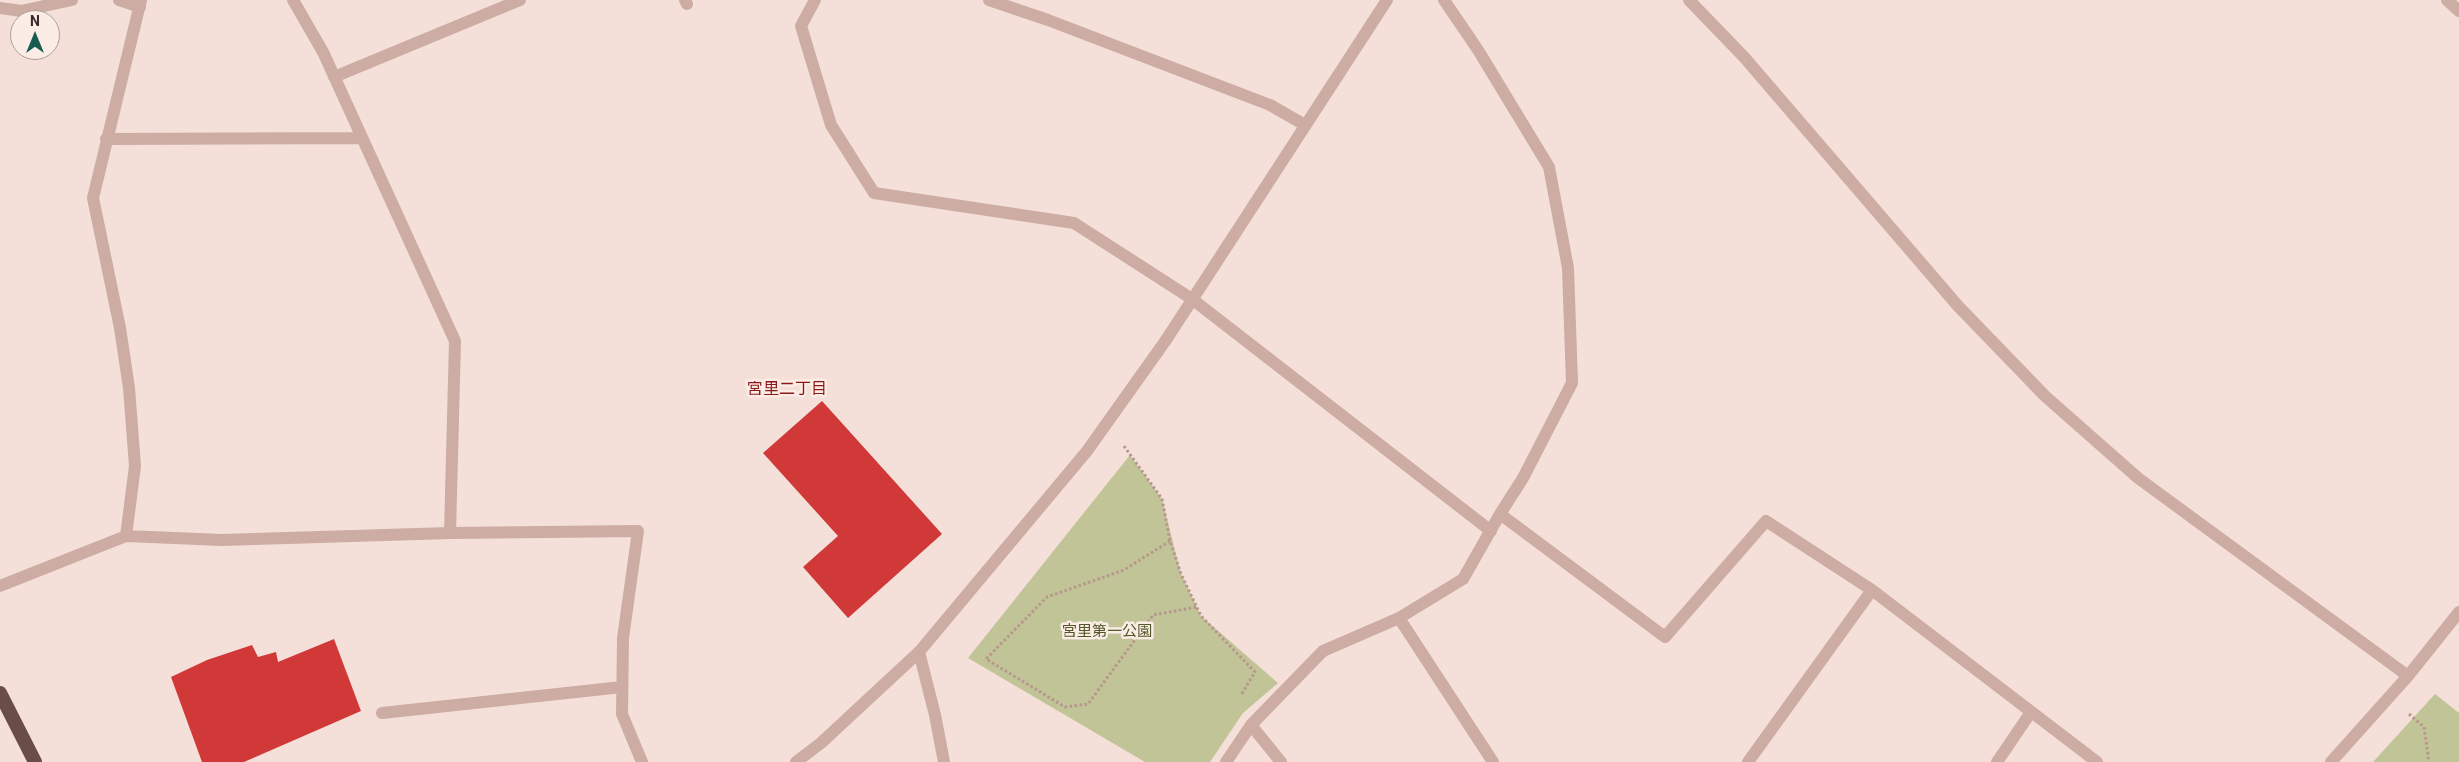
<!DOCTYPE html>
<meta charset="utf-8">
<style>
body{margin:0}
#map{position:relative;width:2459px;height:762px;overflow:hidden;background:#f4e0d8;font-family:Roboto,sans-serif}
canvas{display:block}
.north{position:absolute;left:10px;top:10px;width:50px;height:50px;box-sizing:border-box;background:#fbece5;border:1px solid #ad9d99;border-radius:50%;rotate:0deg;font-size:14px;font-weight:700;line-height:20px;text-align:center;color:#372726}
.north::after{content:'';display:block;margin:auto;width:18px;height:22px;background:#185c50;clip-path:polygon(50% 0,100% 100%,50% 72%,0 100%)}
</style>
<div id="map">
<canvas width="2459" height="762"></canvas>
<div class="north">N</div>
</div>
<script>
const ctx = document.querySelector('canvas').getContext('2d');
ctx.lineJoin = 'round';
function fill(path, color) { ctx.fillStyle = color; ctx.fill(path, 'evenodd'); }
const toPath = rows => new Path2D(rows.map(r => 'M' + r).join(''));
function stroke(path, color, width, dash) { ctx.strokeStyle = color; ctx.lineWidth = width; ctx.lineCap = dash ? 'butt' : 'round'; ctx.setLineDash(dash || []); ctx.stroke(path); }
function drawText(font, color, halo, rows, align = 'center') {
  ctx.font = font + ' Roboto,"Noto Sans JP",sans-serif'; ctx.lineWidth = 5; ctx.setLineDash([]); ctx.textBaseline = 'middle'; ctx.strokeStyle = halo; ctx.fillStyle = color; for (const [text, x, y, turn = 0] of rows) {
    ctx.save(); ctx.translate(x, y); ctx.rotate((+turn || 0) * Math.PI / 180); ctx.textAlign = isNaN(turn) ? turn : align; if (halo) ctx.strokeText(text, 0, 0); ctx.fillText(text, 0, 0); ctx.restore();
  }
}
const green = toPath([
 [1130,455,1162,499,1181,574,1201,616,1278,683,1243,713,1210,762,1145,762,968,658],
 [2435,694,2459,713,2459,762,2373,762]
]);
const building = toPath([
 [822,401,942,534,848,618,803,567,838,536,763,453],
 [334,639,361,711,244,762,202,762,171,677,207,660,252,645,258,657,276,652,278,662]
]);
const path = toPath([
 [1124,446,1162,499,1170,541,1181,574,1201,616,1255,672,1241,695],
 [1170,541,1124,570,1047,597,986,659,1065,707,1088,704,1153,615,1197,607],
 [2409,714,2424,727,2429,762]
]);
const minor = toPath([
 [119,0,140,7],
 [293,0,323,52,455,341,450,533,638,531,623,638,622,714,642,762],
 [685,0,687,4],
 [815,0,801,26,831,125,874,193,1074,223,1192,299,1491,531],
 [989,0,1048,20,1270,105,1305,125],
 [1689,0,1744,57,1958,306,2045,396,2138,478,2408,676],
 [2447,0,2459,11],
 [0,8,21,11,72,0],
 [334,77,520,0],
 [106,139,362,138],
 [1500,514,1665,637,1766,521,1872,590],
 [126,536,135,466,129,388,120,328,93,198,141,0],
 [0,586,126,536,222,540,450,533],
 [1399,618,1493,762],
 [919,652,935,715,944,762],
 [382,713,622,687],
 [1251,725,1281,762],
 [1226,762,1251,725,1323,651,1399,618,1463,579,1500,514,1523,478,1572,383,1568,268,1549,167,1478,50,1444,0],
 [1748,762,1872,590,2097,762],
 [1997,762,2031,712],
 [2331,762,2408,676,2459,612]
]);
const tertiary = toPath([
 [796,762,821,743,919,652,1087,451,1166,340,1387,0]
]);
const trunk = toPath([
 [0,693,35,762]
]);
const parkNames = [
 ["宮里第一公園",1107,632]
];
const neighbourhoodNames = [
 ["宮里二丁目",787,390]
];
fill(green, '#c0c497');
fill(building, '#d13939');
stroke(path, '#b8968d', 3, [2.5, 2.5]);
stroke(minor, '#cdaca3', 12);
stroke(tertiary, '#cdaca3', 12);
stroke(trunk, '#6a4c49', 14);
drawText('15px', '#525728', '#fbece5', parkNames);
drawText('16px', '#8d1818', '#fbece5', neighbourhoodNames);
</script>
